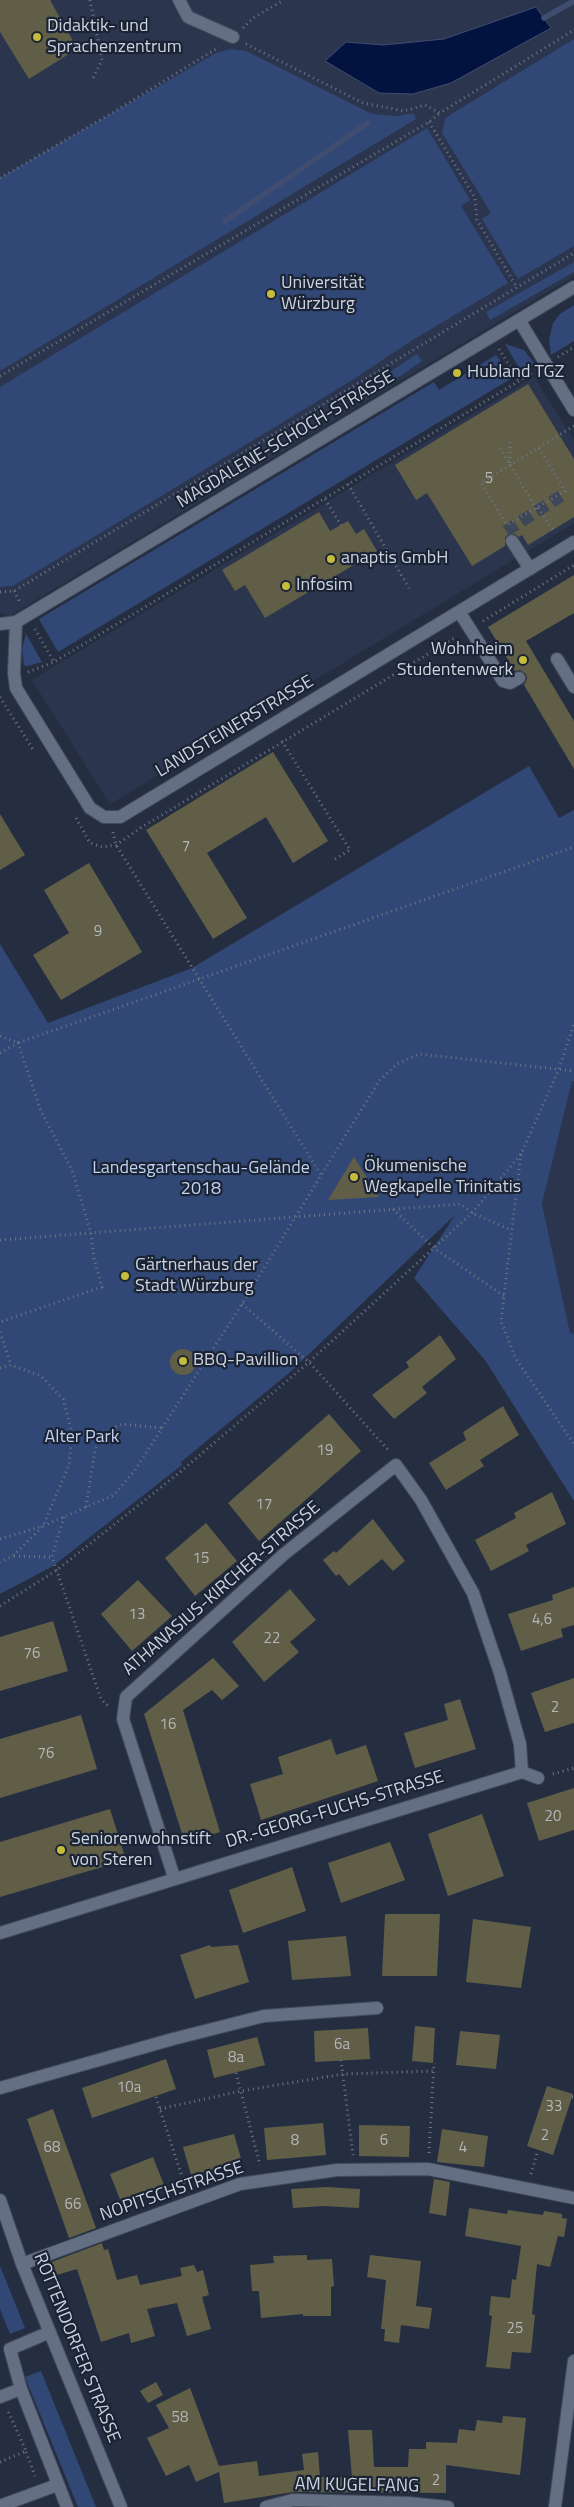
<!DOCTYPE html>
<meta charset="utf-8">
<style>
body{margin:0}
canvas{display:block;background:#252e40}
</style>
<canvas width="574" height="2507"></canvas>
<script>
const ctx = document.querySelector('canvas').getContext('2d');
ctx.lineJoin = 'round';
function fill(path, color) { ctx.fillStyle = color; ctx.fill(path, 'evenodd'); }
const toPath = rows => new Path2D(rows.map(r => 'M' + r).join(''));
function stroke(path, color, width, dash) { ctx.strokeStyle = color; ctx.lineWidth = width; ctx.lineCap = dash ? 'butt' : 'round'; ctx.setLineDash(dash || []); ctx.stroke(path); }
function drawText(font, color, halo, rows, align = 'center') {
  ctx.font = font + ' "Titillium Web",sans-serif'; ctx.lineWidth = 4.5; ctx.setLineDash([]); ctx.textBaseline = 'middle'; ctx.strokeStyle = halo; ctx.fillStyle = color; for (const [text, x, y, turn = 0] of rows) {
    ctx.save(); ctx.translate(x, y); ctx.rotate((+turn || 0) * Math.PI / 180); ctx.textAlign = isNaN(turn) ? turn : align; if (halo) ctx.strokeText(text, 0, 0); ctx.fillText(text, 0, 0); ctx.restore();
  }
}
const built = toPath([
 [0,0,574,0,574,276,9,616,0,613],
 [534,377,574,440,574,523,110,804,32,680],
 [572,1081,574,1081,574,1334,570,1334,542,1204]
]);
const green = toPath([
 [574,39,574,246,518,279,482,219,491,213,442,133,445,118],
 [230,49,246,51,372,114,397,116,414,113,416,119,0,371,0,178,216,53],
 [427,128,470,200,461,206,508,283,411,341,354,379,13,586,0,587,0,387],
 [574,262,574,272,490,320,486,312],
 [574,305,574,341,551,355,549,340,553,323,560,314],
 [505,344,524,350,535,364,522,373],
 [417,354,422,361,372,395,367,387],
 [496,355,512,378,58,652,39,619,434,382,439,390],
 [26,634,42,662,27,666,24,665,22,649],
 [529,766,559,818,574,810,574,1081,572,1081,542,1204,570,1333,574,1334,574,1501,485,1360,414,1278,455,1215,289,1373,181,1462,182,1465,53,1566,0,1594,0,944,48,1023,192,968],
 [0,2266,25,2328,10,2334,0,2309],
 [41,2371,96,2507,78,2507,25,2377]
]);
const water = toPath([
 [536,7,551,28,451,83,413,94,379,93,325,61,346,42,383,45,444,39,536,7]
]);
const stream = toPath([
 [544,18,574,1],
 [225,221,368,123]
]);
const building = toPath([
 [0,0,50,0,73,41,68,44,72,52,29,79,0,32],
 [528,384,574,459,574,517,528,545,522,535,519,537,515,534,508,534,505,538,505,546,472,566,427,493,416,500,395,465],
 [319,512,330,531,348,521,356,534,364,529,377,551,265,618,245,585,235,591,222,570],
 [574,575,574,613,526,641,574,721,574,769,524,685,527,679,526,674,520,670,515,671,488,627],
 [273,752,328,841,293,863,266,817,207,853,247,918,213,939,146,830],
 [0,814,25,855,0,870],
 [89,863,142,952,61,1000,33,955,69,933,44,890],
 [354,1157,379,1197,328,1200],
 [440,1335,456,1359,422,1387,427,1393,394,1419,372,1395,409,1367,406,1362],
 '170 1362a13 13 0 1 1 26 0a13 13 0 1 1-26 0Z',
 [503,1406,519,1435,480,1460,484,1466,446,1490,429,1463,466,1440,463,1432],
 [329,1414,361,1451,259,1541,228,1503],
 [552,1492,566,1524,526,1545,529,1551,491,1571,475,1540,516,1518,514,1513],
 [373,1519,405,1561,393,1571,382,1559,349,1586,339,1574,336,1576,323,1560,334,1551,336,1553],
 [206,1523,237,1561,195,1596,165,1558],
 [138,1580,172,1616,132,1651,101,1614],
 [574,1587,574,1625,561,1629,563,1637,521,1651,508,1614,553,1600,552,1595],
 [290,1589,316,1620,290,1642,299,1652,264,1682,232,1642],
 [53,1621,68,1671,0,1691,0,1637],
 [213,1658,239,1686,222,1700,212,1690,183,1710,220,1832,185,1843,144,1714],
 [574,1678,574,1723,545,1732,531,1693],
 [460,1699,476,1749,415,1768,404,1733,448,1720,444,1704],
 [81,1715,97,1769,0,1798,0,1739],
 [331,1739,336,1755,366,1745,378,1781,261,1820,250,1784,283,1774,278,1757],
 [574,1788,574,1830,539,1841,527,1803],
 [110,1809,126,1860,0,1897,0,1842],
 [482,1814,504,1876,448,1896,428,1834],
 [390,1842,405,1880,341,1903,328,1863],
 [292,1867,306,1911,243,1933,229,1890],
 [385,1914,440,1914,437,1976,382,1976],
 [473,1919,531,1927,521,1988,466,1982],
 [346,1936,351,1976,292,1980,288,1941],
 [210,1945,211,1947,238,1945,249,1982,195,1999,180,1955],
 [415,2026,435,2028,433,2063,412,2061],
 [368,2028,370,2059,315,2062,314,2031],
 [460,2031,500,2035,496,2069,456,2065],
 [257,2037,265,2065,214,2078,207,2050],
 [166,2059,176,2089,92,2118,82,2088],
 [547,2086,573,2094,553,2155,527,2146],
 [53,2109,96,2228,69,2238,27,2119],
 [323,2123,326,2155,267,2160,264,2128],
 [359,2125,410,2126,409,2157,359,2156],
 [442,2129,488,2136,484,2167,437,2162],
 [234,2134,242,2162,191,2175,183,2147],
 [153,2157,164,2185,121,2202,110,2174],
 [434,2179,450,2182,446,2216,429,2213],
 [326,2187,360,2189,359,2208,323,2206,293,2208,291,2189],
 [469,2208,507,2214,508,2210,543,2215,544,2211,562,2214,562,2218,567,2219,564,2237,558,2236,550,2267,537,2264,532,2314,535,2315,531,2353,512,2352,510,2369,486,2367,492,2316,489,2315,491,2296,510,2298,512,2279,516,2280,521,2246,465,2236],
 [102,2243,104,2250,108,2249,117,2280,137,2275,140,2285,182,2276,180,2268,194,2265,197,2272,203,2270,209,2295,202,2297,211,2329,187,2336,177,2303,147,2309,155,2336,131,2343,129,2333,101,2342,77,2269,53,2276,49,2263],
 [307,2255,307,2260,332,2259,334,2286,331,2287,331,2316,303,2316,303,2314,261,2318,259,2291,252,2291,250,2265,274,2263,273,2256],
 [370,2255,421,2261,416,2306,432,2308,429,2329,401,2325,399,2343,384,2341,385,2329,381,2329,386,2280,367,2277],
 [156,2382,163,2395,148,2403,140,2391],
 [190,2388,219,2466,257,2461,259,2476,304,2470,302,2454,318,2452,320,2477,352,2477,348,2430,372,2430,374,2467,408,2467,409,2449,426,2449,426,2442,457,2443,459,2429,475,2431,477,2420,502,2423,503,2416,526,2418,520,2475,446,2465,446,2493,293,2492,224,2503,219,2472,196,2482,189,2465,166,2476,147,2438,169,2428,156,2405]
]);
const minorTunnel = toPath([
 [506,531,561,496]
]);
const path = toPath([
 [90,0,102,60,92,80],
 [243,28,253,18,284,0],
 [246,44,363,103,404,111,425,105,440,113,574,30],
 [429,122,475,198,477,220,516,286],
 [0,178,112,113,219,47],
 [499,349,519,381],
 [558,357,574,347],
 [0,376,429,122,440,113],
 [510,442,510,464],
 [500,448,538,511],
 [539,448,565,491,507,525,481,483,574,426],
 [348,484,409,588],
 [325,499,341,525],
 [538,508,553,530],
 [14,591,20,602],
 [0,592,14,591,574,253],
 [483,621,574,565],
 [35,629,54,662],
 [28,672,54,662,534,372],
 [0,697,34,751],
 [282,741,350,850,332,861],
 [76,818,90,843,102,847,116,845,142,827,456,637],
 [113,832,116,845,321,1175],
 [0,1036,18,1043,574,847],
 [0,1053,18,1043,41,1111,72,1170,91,1233,94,1259,102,1287,0,1322],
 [521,1154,501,1321,516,1359,574,1444],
 [393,1209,434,1248,504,1296],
 [0,1240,461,1204,472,1213,511,1230],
 [242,1304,309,1362,389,1451],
 [0,1332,11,1365],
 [0,1368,11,1365,41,1376,63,1399,72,1433,69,1465,43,1526,13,1556,0,1562],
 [86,1507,95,1450,101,1437,112,1428,122,1424,161,1428],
 [64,1517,52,1557,101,1699,109,1707],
 [0,1539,43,1526,114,1495,135,1470,242,1304,379,1081,397,1064,419,1054,574,1071],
 [14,1556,52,1557],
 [0,1606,57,1570,179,1473,309,1362,472,1213,521,1154,559,1069,574,1024],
 [553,1774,574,1768],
 [341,2060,353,2155],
 [236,2073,260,2165],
 [156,2097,186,2189],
 [572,2097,574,2097],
 [160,2109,241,2091,343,2074,434,2071],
 [429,2153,434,2063],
 [531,2174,538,2150],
 [26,2452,35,2476],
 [0,2462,26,2451,8,2411]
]);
const minor = toPath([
 [179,0,188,17,233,37],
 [519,320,574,410],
 [512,541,530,569],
 [460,613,503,681,510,683,519,678],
 [16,622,14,673,16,688,90,808,104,817,120,817,574,542],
 [0,624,16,622,574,287],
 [557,659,574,687],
 [174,1877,123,1719,126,1697,283,1555,396,1465,421,1500,473,1593,500,1673,520,1744,522,1772],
 [0,1933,522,1772,538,1778],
 [0,2088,173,2039,264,2016,377,2008],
 [0,2200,22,2264,121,2507],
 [22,2264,240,2184,337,2170,428,2169,574,2198],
 [50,2332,10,2349,21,2389,67,2507],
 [0,2397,21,2389],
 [0,2506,57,2485],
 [266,2507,293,2500,408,2503,448,2507],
 [555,2507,574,2361]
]);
const markers = [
 [37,37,5,"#c6bc3c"],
 [271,294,5,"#c6bc3c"],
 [457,373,5,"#c6bc3c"],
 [331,559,5,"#c6bc3c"],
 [286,586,5,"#c6bc3c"],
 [523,660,5,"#c6bc3c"],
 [354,1177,5,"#c6bc3c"],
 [125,1276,5,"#c6bc3c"],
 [183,1361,5,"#c6bc3c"],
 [61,1850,5,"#c6bc3c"]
];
const numberNames = [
 ["5",489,479],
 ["7",186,847],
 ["9",98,932],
 ["19",325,1451],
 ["17",264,1505],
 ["15",201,1559],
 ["13",137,1615],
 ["4,6",542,1620],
 ["22",272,1639],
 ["76",32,1654],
 ["2",555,1708],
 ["16",168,1725],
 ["76",46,1754],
 ["20",553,1817],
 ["6a",342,2045],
 ["8a",236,2058],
 ["10a",129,2088],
 ["33",554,2107],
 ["2",545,2136],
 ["8",295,2141],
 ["6",384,2141],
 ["68",52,2148],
 ["4",463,2148],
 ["66",73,2205],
 ["25",515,2329],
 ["58",180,2418],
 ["2",436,2481]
];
const poiNames = [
 ["Didaktik- und",47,27],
 ["Sprachenzentrum",47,48],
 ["Universität",281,284],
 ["Würzburg",281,305],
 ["Hubland TGZ",467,373],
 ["anaptis GmbH",341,559],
 ["Infosim",296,586],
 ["Wohnheim",513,650,"right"],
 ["Studentenwerk",513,671,"right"],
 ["Ökumenische",364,1167],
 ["Wegkapelle Trinitatis",364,1188],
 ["Gärtnerhaus der",135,1266],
 ["Stadt Würzburg",135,1287],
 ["BBQ-Pavillion",193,1361],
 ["Seniorenwohnstift",71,1840],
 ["von Steren",71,1861]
];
const streetNames = [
 ["MAGDALENE-SCHOCH-STRASSE",286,440,-31],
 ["LANDSTEINERSTRASSE",235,727,-31],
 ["ATHANASIUS-KIRCHER-STRASSE",222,1589,-41],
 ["DR.-GEORG-FUCHS-STRASSE",335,1810,-17],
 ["NOPITSCHSTRASSE",172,2192,-19],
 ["ROTTENDORFER STRASSE",76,2348,68],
 ["AM KUGELFANG",357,2486,1]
];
const parkNames = [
 ["Landesgartenschau-Gelände",201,1169],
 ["2018",201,1190],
 ["Alter Park",82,1438]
];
fill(built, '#2b364e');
fill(green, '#314776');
fill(water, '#031340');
stroke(water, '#404d70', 1);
stroke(stream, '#404d70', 5.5);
fill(building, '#605e47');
stroke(minorTunnel, '#3e4758', 12, [12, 6]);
stroke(minor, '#434b5a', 14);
stroke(path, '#6d7585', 3, [1, 4]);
stroke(minor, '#646f84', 12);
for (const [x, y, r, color] of markers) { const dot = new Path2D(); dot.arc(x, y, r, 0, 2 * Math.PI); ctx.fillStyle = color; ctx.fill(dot); stroke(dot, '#1b2435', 2); }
drawText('15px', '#b2b6b9', null, numberNames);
drawText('18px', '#cdd3df', '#1b2435', poiNames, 'left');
drawText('18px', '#cdd3df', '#1b2435', streetNames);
drawText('18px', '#c1d1f1', '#1b2435', parkNames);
</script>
